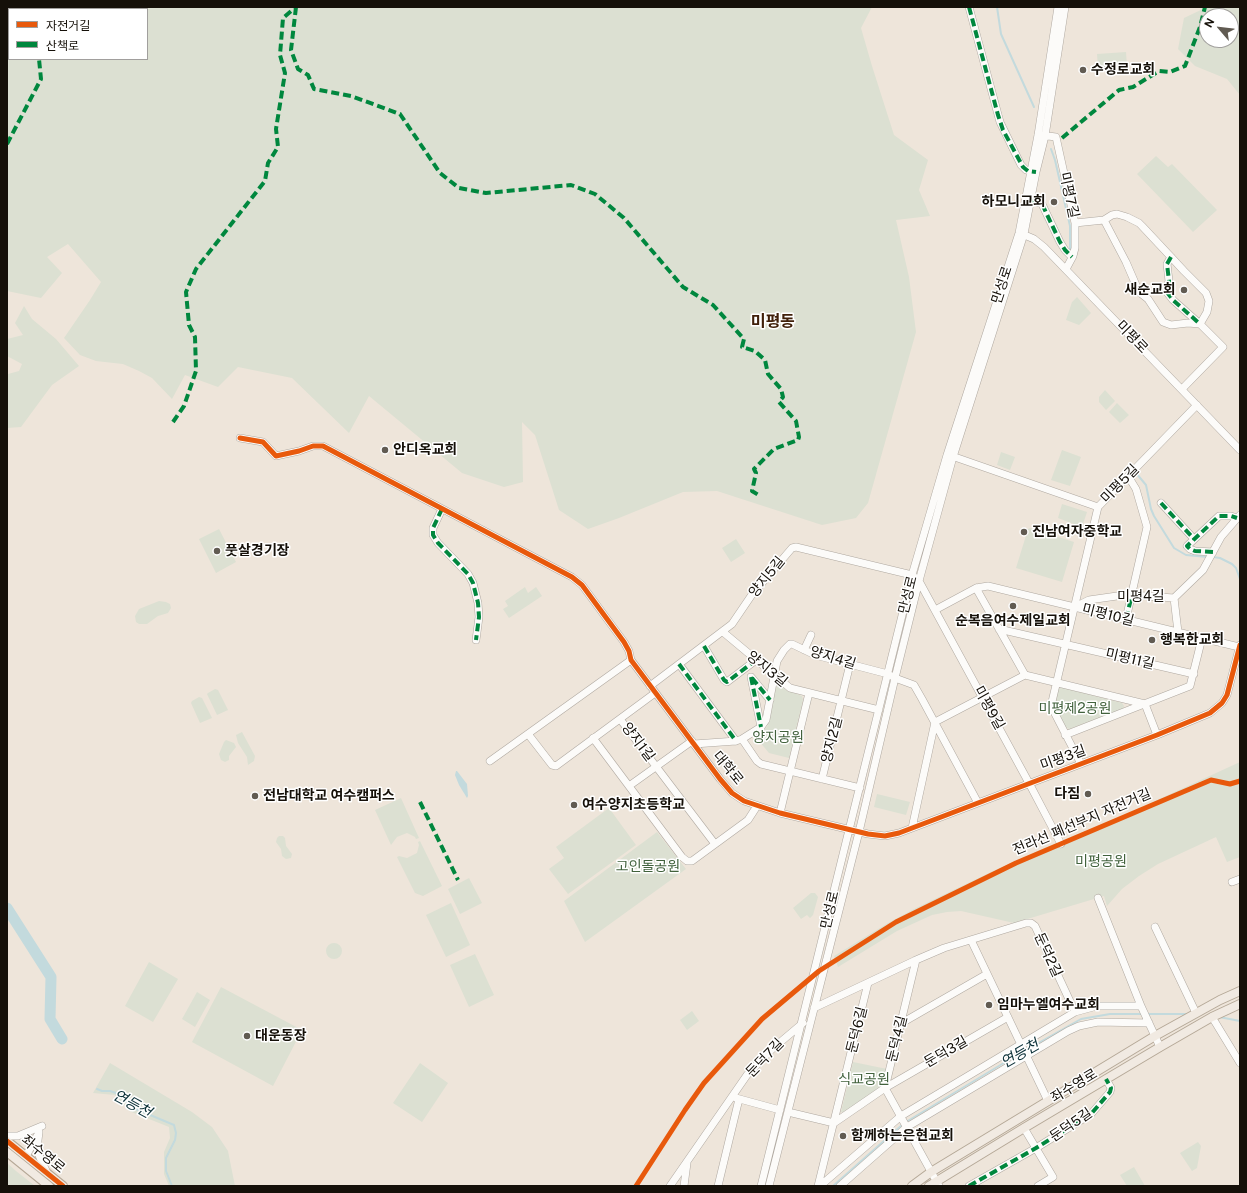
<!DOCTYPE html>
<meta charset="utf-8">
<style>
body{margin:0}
#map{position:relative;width:1247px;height:1193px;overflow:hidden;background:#eee5da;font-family:"Public Sans","Noto Sans KR",sans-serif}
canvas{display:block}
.frame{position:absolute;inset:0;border:8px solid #151009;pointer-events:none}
.legend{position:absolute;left:8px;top:8px;width:140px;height:52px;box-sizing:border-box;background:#fff;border:1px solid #a19f9d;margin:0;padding:5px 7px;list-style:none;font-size:12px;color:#151009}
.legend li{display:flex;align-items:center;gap:8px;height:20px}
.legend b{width:20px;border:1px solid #a19f9d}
.north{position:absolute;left:1199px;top:8px;width:40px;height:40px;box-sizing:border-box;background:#fff;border:1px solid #a19f9d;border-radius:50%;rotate:298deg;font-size:11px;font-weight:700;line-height:16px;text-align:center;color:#151009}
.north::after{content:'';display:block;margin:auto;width:14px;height:18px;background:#615b52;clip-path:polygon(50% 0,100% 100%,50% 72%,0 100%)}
</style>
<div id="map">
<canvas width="1247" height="1193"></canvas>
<div class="frame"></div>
<ul class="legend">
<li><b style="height:5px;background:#e8590c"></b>자전거길</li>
<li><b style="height:5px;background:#00873e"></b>산책로</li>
</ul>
<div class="north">N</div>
</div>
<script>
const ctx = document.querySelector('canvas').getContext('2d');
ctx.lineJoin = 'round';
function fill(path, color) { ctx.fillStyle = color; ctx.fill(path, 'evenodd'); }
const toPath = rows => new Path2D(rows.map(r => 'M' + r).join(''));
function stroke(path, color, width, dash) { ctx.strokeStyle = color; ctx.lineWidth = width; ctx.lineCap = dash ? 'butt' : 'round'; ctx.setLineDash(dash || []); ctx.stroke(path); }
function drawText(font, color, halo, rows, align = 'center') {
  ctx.font = font + ' "Public Sans","Noto Sans KR",sans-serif'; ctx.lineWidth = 3; ctx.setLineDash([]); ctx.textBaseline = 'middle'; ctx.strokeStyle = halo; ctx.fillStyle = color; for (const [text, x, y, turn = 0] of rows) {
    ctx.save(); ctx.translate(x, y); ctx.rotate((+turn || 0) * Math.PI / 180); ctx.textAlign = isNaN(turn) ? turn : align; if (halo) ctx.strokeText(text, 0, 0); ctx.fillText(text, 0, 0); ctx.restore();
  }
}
const green = toPath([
 [7,7,872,7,861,28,872,66,894,135,928,160,919,190,930,216,896,220,909,277,916,332,868,503,856,518,822,525,717,491,683,492,619,518,588,529,559,510,535,435,522,422,523,482,504,487,462,473,369,396,349,433,292,378,238,367,218,387,185,375,172,399,152,378,139,371,123,364,96,361,80,355,64,338,90,300,101,282,68,244,47,257,62,273,41,298,7,291],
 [9,9,147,9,147,59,9,59],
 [1207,7,1240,7,1240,95,1227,79,1195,66,1178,49,1184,18],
 [1207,16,1231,16,1231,40,1207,40],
 [1126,52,1127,66,1098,68,1097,54],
 [1156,156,1168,167,1172,164,1217,210,1193,232,1137,174],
 [1077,297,1091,313,1079,325,1066,320,1072,302],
 [24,306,32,319,56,339,79,366,52,385,21,427,7,428,7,376,8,374,19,371,22,364,7,356,7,339,23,335,15,323],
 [1105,390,1115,401,1106,410,1099,402,1099,397],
 [1117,403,1129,415,1120,423,1109,412],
 [1062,450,1081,457,1070,486,1051,480],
 [1001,452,1015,457,1010,470,997,465],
 [1062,504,1087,512,1082,527,1058,518],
 [219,529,236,562,216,573,199,539],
 [1028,529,1030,528,1074,542,1062,582,1016,568],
 [736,539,745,553,731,562,722,548],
 [525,587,528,593,536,587,542,596,509,618,503,609,508,606,505,601],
 [159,601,166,602,170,604,171,608,168,613,158,616,147,624,139,624,136,622,135,616,139,609],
 [779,683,786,690,802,696,803,700,789,758,769,753,754,735,767,727,770,716,775,689],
 [1061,687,1122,703,1124,706,1123,709,1069,729,1064,726,1054,706,1058,690],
 [215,689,218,690,228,710,217,715,207,694,208,693],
 [199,697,202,698,212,718,200,723,191,703,192,701],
 [242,732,255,756,254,761,248,765,247,757,238,743,236,735],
 [226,740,234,743,236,747,229,756,229,760,225,762,221,760,219,754,224,742],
 [1240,762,1240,857,1227,862,1216,837,1158,864,1139,876,1122,889,1107,906,1104,896,1014,923,961,911,947,912,932,915,897,931,838,967,834,956,888,923,916,908,991,872,1047,847,1131,812],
 [877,794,910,802,906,815,874,807],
 [401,798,419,838,416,839,415,837,407,833,397,837,391,845,375,810],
 [609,808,636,845,568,894,549,869,564,858,556,847],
 [657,832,686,869,585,942,564,901],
 [279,836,283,836,285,838,286,846,292,854,291,858,286,859,282,856,281,849,276,842,277,838],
 [420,841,442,886,423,896,415,893,397,857,399,856,407,858,417,853,419,845,418,842],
 [469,878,482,903,460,914,448,889],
 [811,893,815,893,818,897,813,915,810,918,807,915,801,919,793,908],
 [451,903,470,945,446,957,426,915],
 '326 951a8 8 0 1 1 16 0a8 8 0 1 1-16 0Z',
 [475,954,494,995,469,1007,450,965],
 [149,962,178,979,153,1022,125,1006],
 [221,987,302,1030,273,1086,192,1042],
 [197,992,210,1000,195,1027,182,1019],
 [692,1011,699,1021,687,1030,680,1020],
 [853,1062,887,1069,883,1086,844,1113,841,1112],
 [110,1063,192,1112,212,1127,228,1151,235,1186,169,1186,164,1174,164,1152,170,1138,169,1127,129,1111,115,1095,93,1093],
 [420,1063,448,1083,422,1122,393,1103],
 [1198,1142,1201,1146,1197,1168,1192,1171,1180,1153],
 [7,1163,16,1171,35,1186,7,1186],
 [1134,1167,1145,1186,1127,1186,1120,1175]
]);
const water = toPath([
 [456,771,457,771,467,784,468,796,467,798,459,785,455,775]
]);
const stream = toPath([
 [997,7,1001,34,1034,107],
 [1051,149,1055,160,1070,226,1070,249],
 [1136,473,1146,485,1151,509,1154,516,1174,548,1186,555,1208,557],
 [1213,557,1220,558,1232,564,1236,568,1240,579],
 [1147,1014,1189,1014],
 [1219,1017,1240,1021],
 [1026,1050,1081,1019,1110,1014,1143,1014],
 [97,1089,102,1091,110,1091,119,1094,131,1107,174,1125,176,1133,175,1140,166,1158,166,1171,172,1186],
 [906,1122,1022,1052],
 [833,1186,902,1125]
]);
const river = toPath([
 [7,908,51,977,50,1019,62,1039]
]);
const minor = toPath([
 [969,7,1000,122,1021,165,1026,170,1033,172],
 [1040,135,1056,137,1075,223,1075,248,1073,256,1066,269],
 [1031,200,1042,204,1060,242,1065,250,1072,257],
 [1104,220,1112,215,1117,214,1127,217,1139,223,1142,226,1171,257,1184,271,1206,293,1209,301,1207,312,1200,324,1173,300,1166,291,1169,281,1167,264,1171,257],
 [1075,223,1104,220,1126,262,1139,292,1148,299,1163,322,1171,325,1188,323,1200,324,1223,347,1182,389],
 [1020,233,1034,239,1044,247,1240,450],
 [240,438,263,442,276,456,299,451,313,446,323,446,572,577,582,585,624,642,629,651,631,660,720,779,732,793,744,801,780,813,868,834,885,836,899,833,1157,735,1210,713,1222,703,1227,695,1240,645],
 [949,455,1098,507],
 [1161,503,1194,539],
 [442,509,433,528,433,535,438,543,468,574,473,583,478,603,479,617,476,640],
 [1213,552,1195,551,1190,549,1187,546,1219,516,1231,516,1237,518],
 [976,588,1025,675],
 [1174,598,1178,632],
 [1075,607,1089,600,1117,596,1132,595,1174,598,1203,570,1221,537,1240,515],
 [935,610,976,588,988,586,1239,647],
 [1126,619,1147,527,1136,489,1128,476],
 [999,629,1194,674],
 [723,632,790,688,879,710],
 [704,646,724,680,727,682,756,660],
 [804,650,811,635],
 [679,664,736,741],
 [751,677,761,727],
 [752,678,770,700],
 [650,686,732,624,751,596,792,548,796,547,912,575,919,581,1029,783,1061,844],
 [1145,704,1157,735],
 [620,719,715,844],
 [935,722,1025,675,1145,704],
 [528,734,552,765,556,766,655,693],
 [1065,735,1190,686,1202,638],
 [593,738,682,857,687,861,692,861,748,820,757,806],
 [742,739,757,761,761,764,860,788],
 [694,744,736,741,742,739,761,727,766,720,777,661,784,650,790,644,792,644,815,655,888,674,895,678,914,685,922,699,978,803],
 [490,761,631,660],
 [1081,764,1053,710,1051,706,1098,507,1197,405],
 [822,779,850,664],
 [629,786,692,741],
 [780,813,809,693],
 [912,828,935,722],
 [1232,882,1240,879],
 [1098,898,1141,1006,1160,1047],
 [1155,927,1196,1013],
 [971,940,1048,1101],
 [916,960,885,1088,939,1186],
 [814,1008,916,960,944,948,1026,923,1031,923,1035,926,1075,1012,1097,1006,1141,1006],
 [1212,1017,1240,1063],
 [900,1024,987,974],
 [736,1098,780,1110],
 [788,1112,834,1123,885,1088,1008,1017],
 [1024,1128,1053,1177,1038,1186],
 [39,1132,37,1148,38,1153,47,1173],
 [7,1136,18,1136,42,1126],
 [26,1156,37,1136],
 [670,1186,747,1075,771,1050,803,1023],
 [684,1186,687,1163],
 [718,1186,739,1099],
 [761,1186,912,575,947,455,1019,233,1038,135,1058,7],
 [769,1186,859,832,895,678,919,581,953,457,1024,234,1036,172,1045,136,1065,7],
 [818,1186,868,983],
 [820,1186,901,1116,1075,1012],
 [840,1186,907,1127,1068,1031,1079,1026,1098,1022,1149,1023],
 [969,1186,1036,1148,1091,1114,1110,1092,1111,1088,1106,1079]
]);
const major = toPath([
 [7,1141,63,1186],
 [7,1152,49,1186],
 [912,1186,931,1172,1155,1036,1220,1000,1240,991],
 [929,1186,1024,1128,1160,1047,1212,1017,1240,1004]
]);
const quiet = toPath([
 [25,7,26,9],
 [296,7,291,50,298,69,308,75,314,89,351,96,400,114,440,173,459,188,486,193,571,185,595,194,624,218,683,287,713,305,744,339,742,347,755,351,765,360,768,374,781,389,783,397,779,402,796,421,799,437,798,440,774,449,754,469,756,473,752,491,760,496],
 [969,7,998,115,1003,130,1023,167,1028,171,1036,172],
 [1062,138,1119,90,1133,87,1159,71,1170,72,1185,66,1200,27,1205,7],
 [7,144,41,79,39,59],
 [1031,200,1042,204,1060,242,1065,250,1072,257],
 [1171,257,1167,264,1169,281,1166,291,1173,300,1200,324],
 [173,422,184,406,196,371,195,337,189,325,186,292,196,269,265,181,268,163,278,147,276,129,285,73,280,55,283,18,296,7],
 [1161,503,1194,539],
 [442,509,433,528,433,535,438,543,468,574,473,583,478,603,479,617,476,640],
 [1213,552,1195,551,1190,549,1187,546,1219,516,1231,516,1237,518],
 [1126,619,1132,595],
 [704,646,724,680,727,682,756,660],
 [679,664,736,741],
 [751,677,761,727],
 [752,678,770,700],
 [420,802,458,880],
 [969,1186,1036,1148,1091,1114,1110,1092,1111,1088,1106,1079]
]);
const cycleway = toPath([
 [240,438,263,442,276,456,299,451,313,446,323,446,572,577,582,585,624,642,629,651,631,660,720,779,732,793,744,801,780,813,868,834,885,836,899,833,1157,735,1210,713,1222,703,1227,695,1240,645],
 [7,1141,63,1186],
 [636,1186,685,1110,704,1083,762,1019,819,971,896,922,1016,863,1211,780,1230,784,1240,781]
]);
const markers = [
 [1083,70,4,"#615b52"],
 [1054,202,4,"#615b52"],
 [1184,290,4,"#615b52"],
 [385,450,4,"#615b52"],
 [1024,532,4,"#615b52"],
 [217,551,4,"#615b52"],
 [1013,606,4,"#615b52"],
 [1152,640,4,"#615b52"],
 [1088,794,4,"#615b52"],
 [255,796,4,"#615b52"],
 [574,805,4,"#615b52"],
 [989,1005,4,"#615b52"],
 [247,1036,4,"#615b52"],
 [843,1136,4,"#615b52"]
];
const poiNames = [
 ["수정로교회",1091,70],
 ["하모니교회",1046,202,"right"],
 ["새순교회",1176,290,"right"],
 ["안디옥교회",393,450],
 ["진남여자중학교",1032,532],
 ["풋살경기장",225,551],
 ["순복음여수제일교회",1013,621,"center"],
 ["행복한교회",1160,640],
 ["다짐",1080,794,"right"],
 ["전남대학교 여수캠퍼스",263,796],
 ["여수양지초등학교",582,805],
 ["임마누엘여수교회",997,1005],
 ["대운동장",255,1036],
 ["함께하는은현교회",851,1136]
];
const streetNames = [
 ["미평7길",1069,195,78],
 ["만성로",1002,285,-72],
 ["미평로",1132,337,46],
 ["미평5길",1120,484,-46],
 ["양지5길",767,577,-51],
 ["만성로",908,595,-76],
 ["미평4길",1141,597],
 ["미평10길",1108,615,14],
 ["양지4길",833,658,17],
 ["미평11길",1130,659,13],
 ["양지3길",767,669,39],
 ["미평9길",989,708,61],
 ["양지2길",832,740,-76],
 ["양지1길",638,742,53],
 ["미평3길",1063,758,-20],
 ["대학로",728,768,50],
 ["전라선 폐선부지 자전거길",1082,822,-23],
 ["만성로",830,910,-77],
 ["둔덕2길",1048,955,65],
 ["둔덕6길",857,1030,-76],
 ["둔덕4길",897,1039,-76],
 ["둔덕3길",946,1052,-30],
 ["둔덕7길",765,1058,-46],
 ["좌수영로",1074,1086,-31],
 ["둔덕5길",1071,1125,-34],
 ["좌수영로",43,1154,39]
];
const parkNames = [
 ["미평제2공원",1075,709],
 ["양지공원",778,738],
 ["미평공원",1101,862],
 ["고인돌공원",648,867],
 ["식교공원",864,1080]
];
const waterNames = [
 ["연등천",1020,1054,-30],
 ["연등천",132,1104,29]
];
const quarterNames = [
 ["미평동",773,322]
];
fill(green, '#dce0d2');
fill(water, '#c3dadd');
stroke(stream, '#c3dadd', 2);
stroke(river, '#c3dadd', 11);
stroke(minor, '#afa8a0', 8);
stroke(major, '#b5a897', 10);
stroke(minor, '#fcfbf9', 7);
stroke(major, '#f1eae2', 8);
stroke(quiet, '#00873e', 4, [8, 4]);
stroke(cycleway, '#e8590c', 5);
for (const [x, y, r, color] of markers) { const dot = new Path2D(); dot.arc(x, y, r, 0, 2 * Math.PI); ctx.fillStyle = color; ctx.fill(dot); stroke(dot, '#fff', 1.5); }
drawText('bold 14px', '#151009', '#fff', poiNames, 'left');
drawText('14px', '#151009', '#fff', streetNames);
drawText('14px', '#41613c', '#fff', parkNames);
drawText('italic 15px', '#0c3138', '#fff', waterNames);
drawText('bold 16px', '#40200a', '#fff', quarterNames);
</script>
